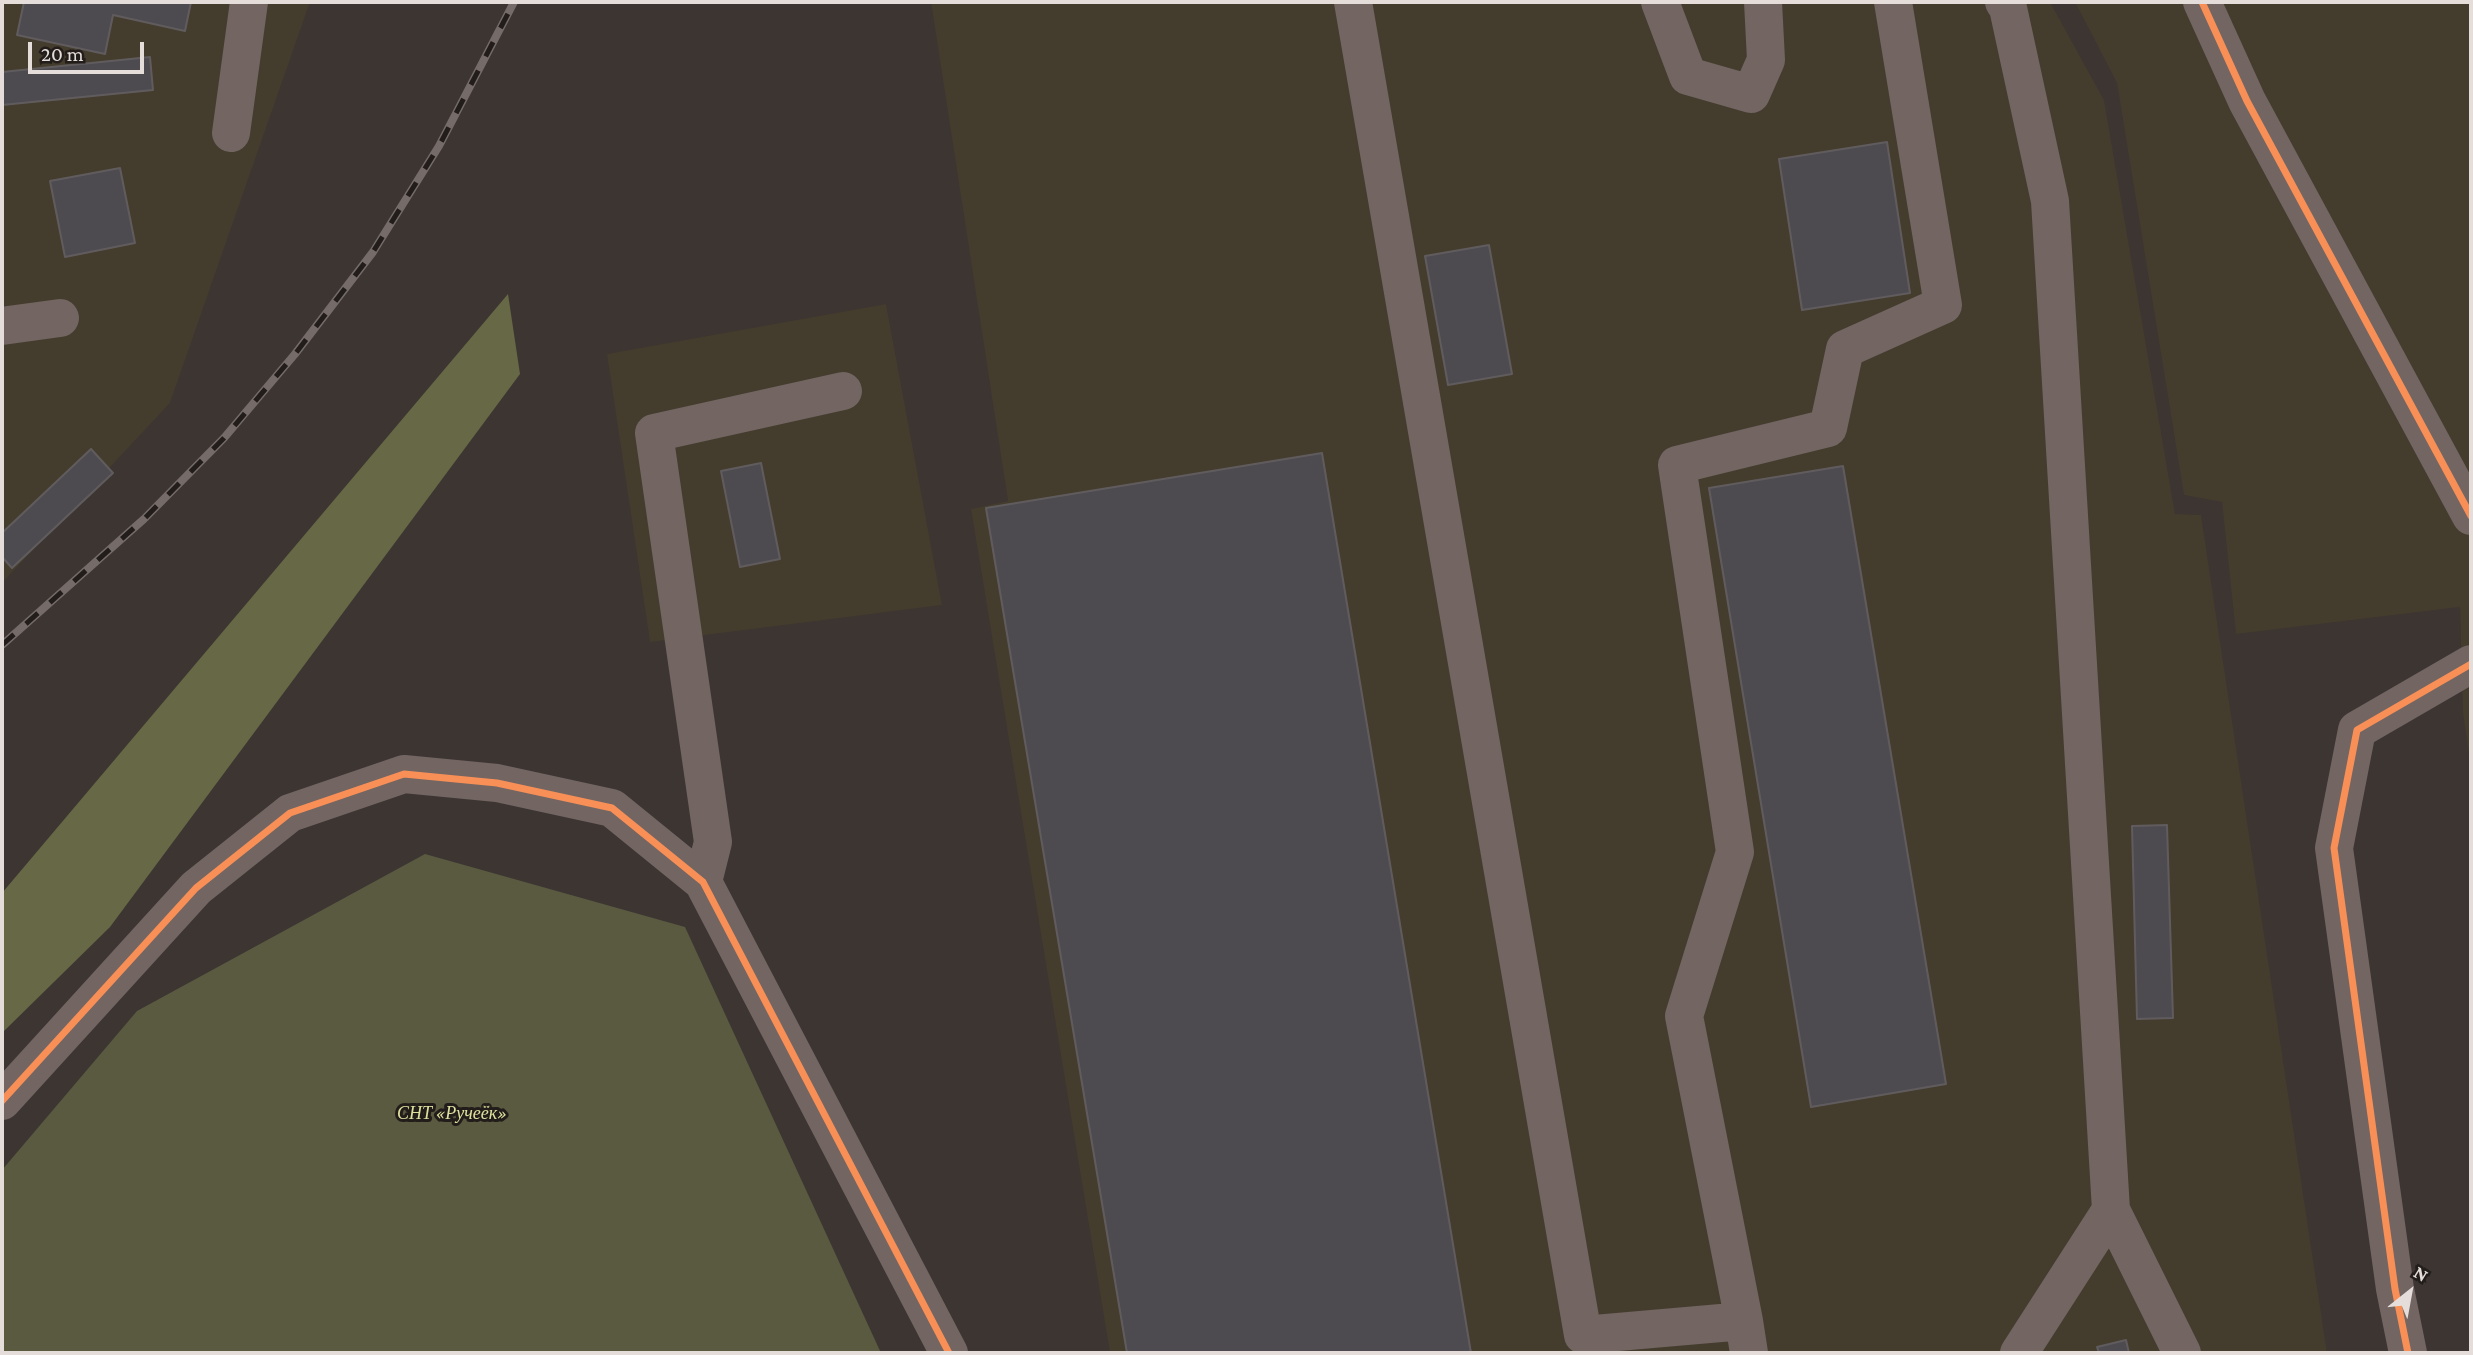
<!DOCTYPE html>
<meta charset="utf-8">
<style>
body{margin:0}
#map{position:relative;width:2473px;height:1355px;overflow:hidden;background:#3c3532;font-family:"Crimson Pro",serif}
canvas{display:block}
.frame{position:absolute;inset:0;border:4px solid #e5ddda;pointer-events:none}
.north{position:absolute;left:2375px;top:1257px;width:70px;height:70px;-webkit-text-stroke:5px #221d1a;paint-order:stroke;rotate:31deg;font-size:19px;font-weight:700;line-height:28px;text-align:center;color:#e5ddda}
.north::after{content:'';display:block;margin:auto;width:24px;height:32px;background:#e5ddda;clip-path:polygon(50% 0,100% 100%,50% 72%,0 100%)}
.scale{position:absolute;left:28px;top:42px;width:116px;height:32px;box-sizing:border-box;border:4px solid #e5ddda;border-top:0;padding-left:9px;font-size:21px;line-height:24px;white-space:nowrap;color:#e5ddda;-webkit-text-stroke:5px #221d1a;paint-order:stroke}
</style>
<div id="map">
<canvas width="2473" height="1355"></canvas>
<div class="frame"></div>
<div class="north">N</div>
<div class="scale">20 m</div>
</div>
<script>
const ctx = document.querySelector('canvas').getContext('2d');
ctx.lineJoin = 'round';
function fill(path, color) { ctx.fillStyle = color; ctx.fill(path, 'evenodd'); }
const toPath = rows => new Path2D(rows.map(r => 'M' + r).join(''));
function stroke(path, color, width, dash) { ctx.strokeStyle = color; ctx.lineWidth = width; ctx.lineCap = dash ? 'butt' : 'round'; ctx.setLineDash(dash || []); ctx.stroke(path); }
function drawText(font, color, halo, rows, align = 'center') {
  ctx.font = font + ' "Crimson Pro",serif'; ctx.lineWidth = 6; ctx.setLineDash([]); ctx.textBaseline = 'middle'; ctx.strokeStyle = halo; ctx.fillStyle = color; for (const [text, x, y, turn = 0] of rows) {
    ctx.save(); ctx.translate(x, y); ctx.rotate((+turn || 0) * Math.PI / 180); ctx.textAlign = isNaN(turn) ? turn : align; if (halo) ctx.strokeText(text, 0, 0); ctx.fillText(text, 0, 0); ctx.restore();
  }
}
const industrial = toPath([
 [2,2,310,2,170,403,2,583],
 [931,2,2050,2,2104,100,2175,514,2201,515,2327,1353,1110,1353,971,509,1008,501],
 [2075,2,2471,2,2471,766,2463,713,2460,607,2236,634,2222,502,2184,495,2117,83],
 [886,304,942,605,650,642,607,354]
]);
const green = toPath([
 [425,854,685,927,881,1353,2,1353,2,1170,137,1011]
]);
const forest = toPath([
 [508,294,520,374,110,927,2,1033,2,893]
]);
const building = toPath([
 [24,2,191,2,185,31,113,15,105,54,17,35,24,2],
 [150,57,153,90,2,105,2,72,150,57],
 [1887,142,1910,293,1802,310,1779,159,1887,142],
 [120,168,135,243,65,257,50,181,120,168],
 [1489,245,1512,374,1448,385,1425,256,1489,245],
 [91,449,113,473,12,568,2,557,2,533,91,449],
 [1322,453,1471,1353,1127,1353,986,508,1322,453],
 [761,463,780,559,740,567,721,471,761,463],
 [1843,466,1946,1084,1811,1107,1709,488,1843,466],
 [2167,825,2173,1018,2137,1019,2132,826,2167,825],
 [2126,1340,2129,1353,2099,1353,2097,1347,2126,1340]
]);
const minor = toPath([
 [1353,2,1583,1335,1744,1321,1749,1353],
 [1660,2,1688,76,1751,94,1766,60,1763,2],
 [2004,2,2008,8,2050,201,2111,1210,2019,1353],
 [2202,2,2247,101,2471,516],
 [231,133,249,2],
 [2,326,60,318],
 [703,882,713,842,654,433,843,391],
 [2,1101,196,888,290,813,404,774,497,783,612,808,703,882,949,1353],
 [2111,1210,2182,1353],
 [1744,1321,1684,1016,1735,852,1677,465,1828,428,1845,349,1943,305,1893,2],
 [2408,1353,2395,1289,2334,848,2357,730,2471,664]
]);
const rail = toPath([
 [2,645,144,519,224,438,295,354,373,252,439,146,514,2]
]);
const cycleway = toPath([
 [2202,2,2247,101,2471,516],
 [2,1101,196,888,290,813,404,774,497,783,612,808,703,882,949,1353],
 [2408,1353,2395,1289,2334,848,2357,730,2471,664]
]);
const parkNames = [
 ["СНТ «Ручеёк»",452,1113]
];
fill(industrial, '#443c2d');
fill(green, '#5a5a41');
fill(forest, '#676845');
fill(building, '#4e4b50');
stroke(building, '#605c5e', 2);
stroke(minor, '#726562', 38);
stroke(rail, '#756c6a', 8);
stroke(rail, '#221d1a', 5, [16]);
stroke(cycleway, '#f78f57', 7);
drawText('italic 18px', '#dee19d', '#221d1a', parkNames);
</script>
